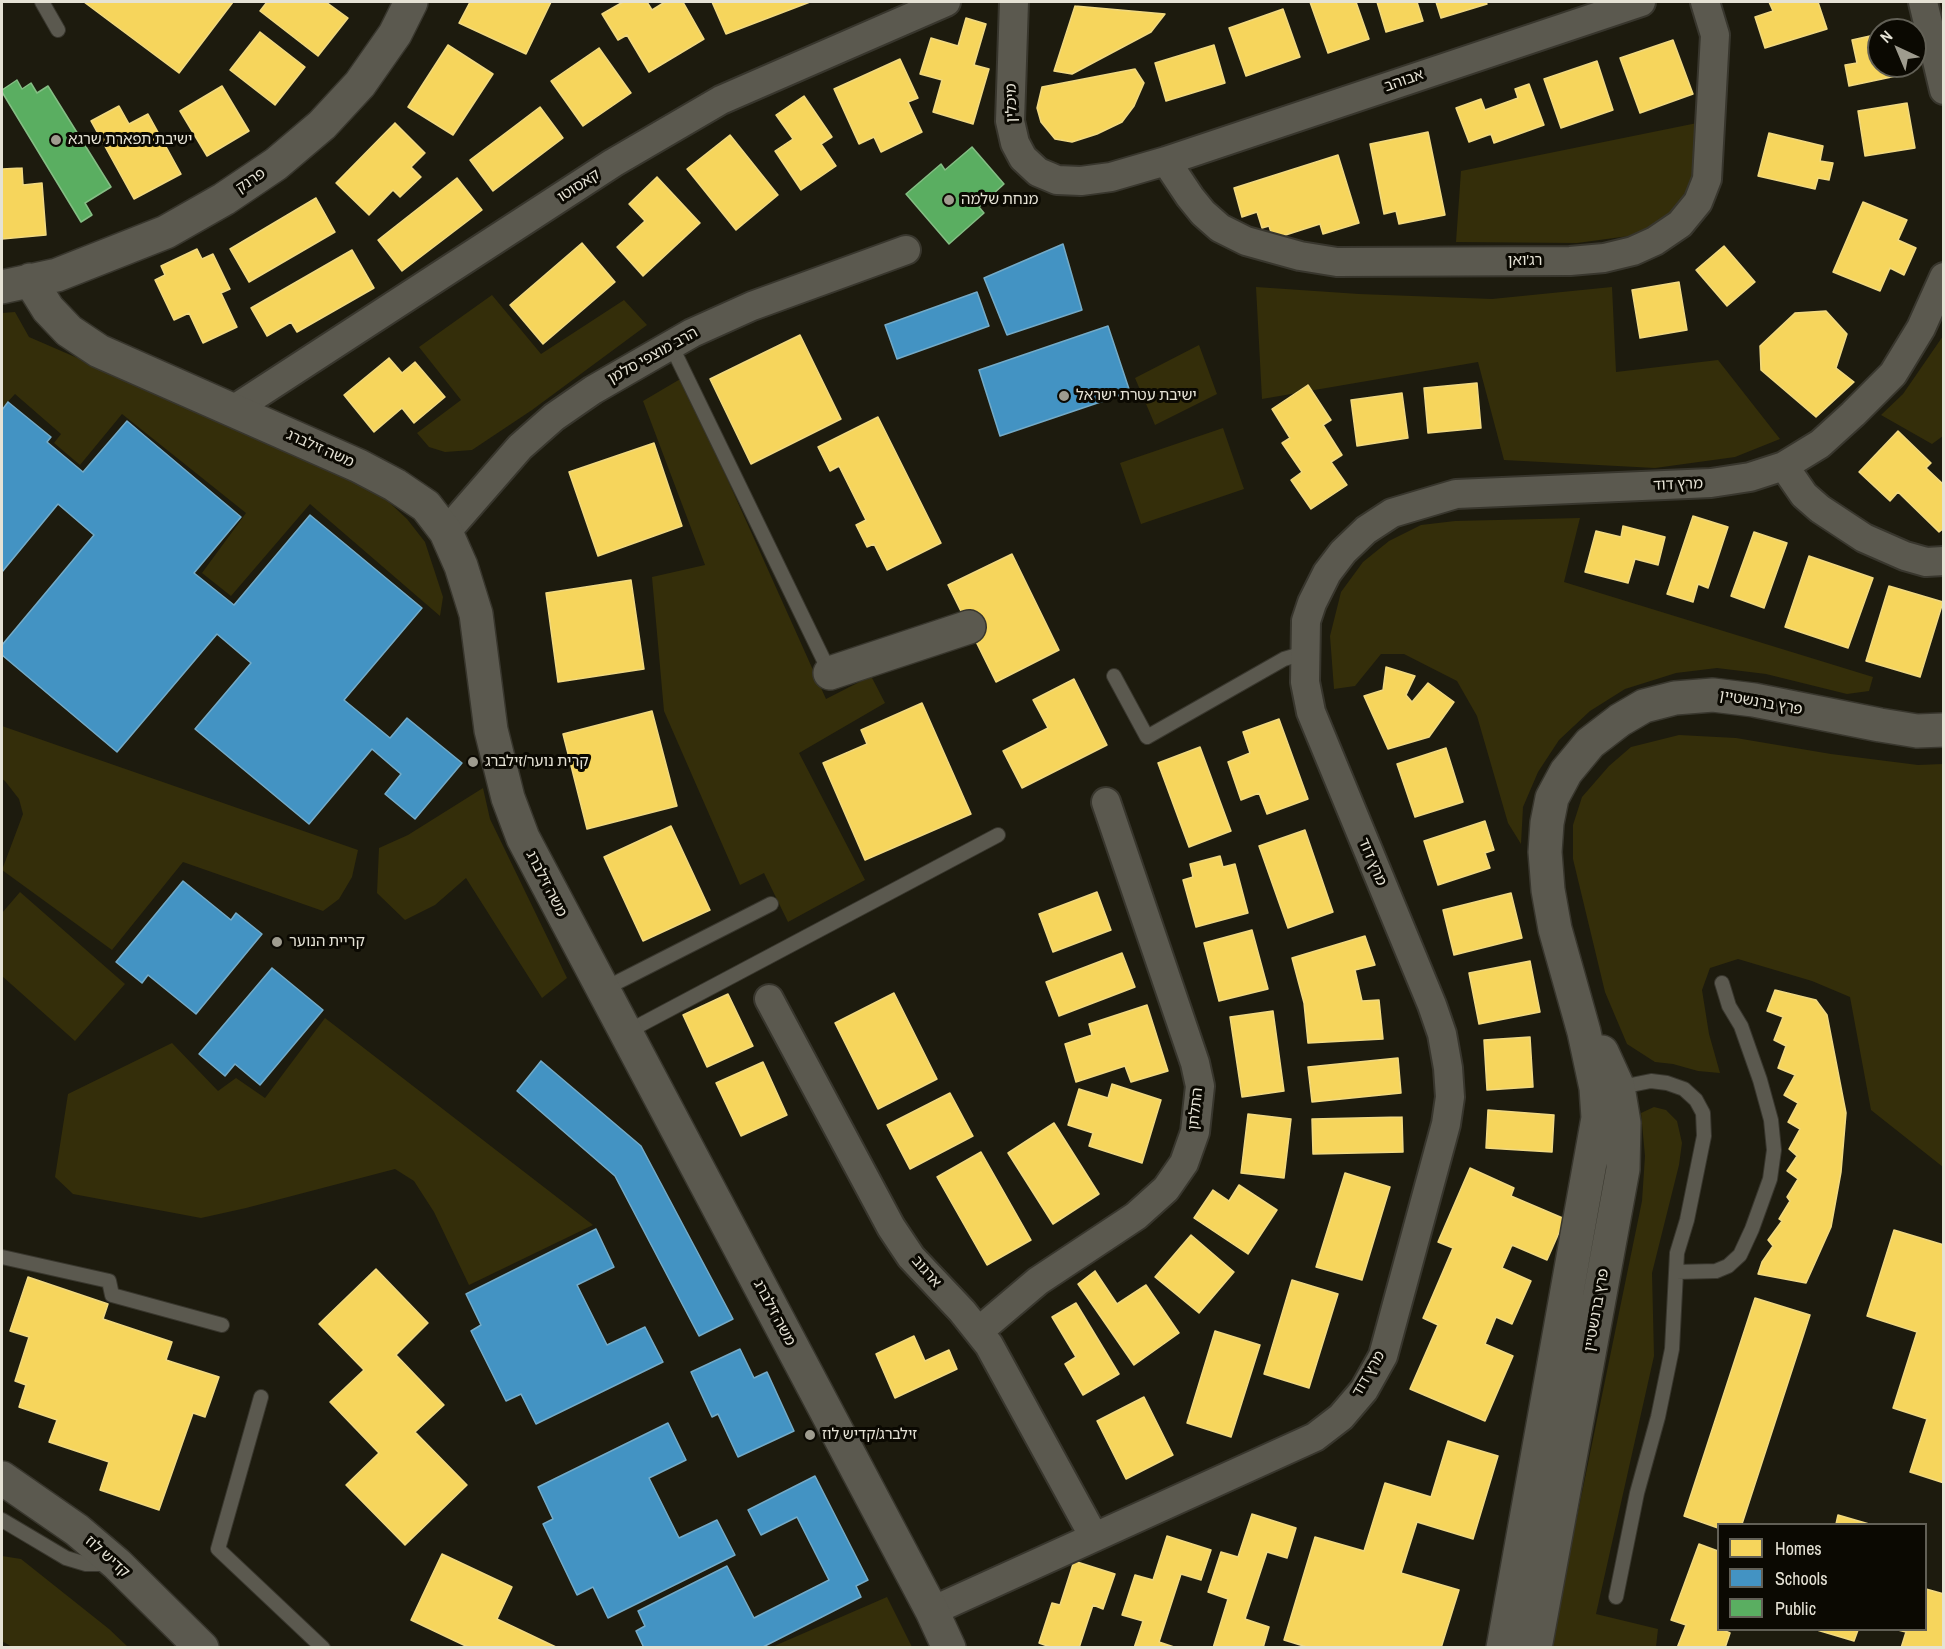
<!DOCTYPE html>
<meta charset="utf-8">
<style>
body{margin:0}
#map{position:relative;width:1945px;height:1649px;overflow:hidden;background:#1d1b0e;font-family:"Archivo Narrow",sans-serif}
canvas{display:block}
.frame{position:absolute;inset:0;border:3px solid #e5e2d5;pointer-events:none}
.legend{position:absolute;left:1717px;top:1523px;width:210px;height:108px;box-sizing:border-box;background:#0b0902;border:2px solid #626056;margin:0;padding:8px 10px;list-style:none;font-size:18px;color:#e5e2d5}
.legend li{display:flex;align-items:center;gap:12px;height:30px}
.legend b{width:30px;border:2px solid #626056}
.north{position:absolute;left:1867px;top:18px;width:60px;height:60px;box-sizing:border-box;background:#0b0902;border:2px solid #626056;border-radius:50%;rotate:316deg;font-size:16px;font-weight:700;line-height:24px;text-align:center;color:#e5e2d5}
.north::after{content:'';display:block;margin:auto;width:21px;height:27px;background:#9f9c8f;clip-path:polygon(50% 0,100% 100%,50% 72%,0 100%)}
</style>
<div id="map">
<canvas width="1945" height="1649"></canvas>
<div class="frame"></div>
<ul class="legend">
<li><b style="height:16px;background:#f6d55c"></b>Homes</li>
<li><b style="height:16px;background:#4393c3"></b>Schools</li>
<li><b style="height:16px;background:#5aae61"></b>Public</li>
</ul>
<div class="north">N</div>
</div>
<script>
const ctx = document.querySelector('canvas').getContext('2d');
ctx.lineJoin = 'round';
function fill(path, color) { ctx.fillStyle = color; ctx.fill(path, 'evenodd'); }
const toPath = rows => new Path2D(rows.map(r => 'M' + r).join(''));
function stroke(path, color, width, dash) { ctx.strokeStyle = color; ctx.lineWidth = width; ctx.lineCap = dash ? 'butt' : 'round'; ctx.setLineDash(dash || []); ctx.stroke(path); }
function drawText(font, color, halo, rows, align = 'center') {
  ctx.font = font + ' "Archivo Narrow","Noto Sans Hebrew",sans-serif'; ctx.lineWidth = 6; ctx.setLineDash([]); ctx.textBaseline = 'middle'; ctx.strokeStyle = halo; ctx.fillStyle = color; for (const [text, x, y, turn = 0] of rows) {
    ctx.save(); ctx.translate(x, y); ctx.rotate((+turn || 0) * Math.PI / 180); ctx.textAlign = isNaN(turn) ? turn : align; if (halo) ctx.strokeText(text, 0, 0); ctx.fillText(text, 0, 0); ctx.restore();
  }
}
const green = toPath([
 [1702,122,1692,181,1680,202,1659,223,1629,236,1577,243,1456,242,1461,171],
 [1256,287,1359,294,1492,299,1612,287,1616,372,1718,360,1780,439,1735,457,1655,468,1504,460,1478,362,1262,399],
 [492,295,541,354,624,300,647,325,532,410,472,450,445,452,429,447,417,433,461,400,419,347],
 [15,312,29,337,343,473,377,491,407,519,425,542,443,597,440,616,310,504,231,596,202,573,246,513,122,414,80,465,54,443,61,434,15,394,2,408,2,313],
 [1943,336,1943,436,1932,444,1881,415,1903,394],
 [1199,345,1217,394,1155,425,1135,378],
 [682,378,826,699,871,676,885,703,799,753,865,880,788,922,764,873,740,885,664,711,652,577,705,565,643,401],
 [1223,428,1244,489,1141,524,1120,463],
 [1580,518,1564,582,1873,677,1869,691,1847,694,1766,674,1717,668,1676,673,1625,689,1590,711,1559,740,1538,772,1523,807,1521,844,1508,823,1477,716,1457,681,1404,654,1381,654,1355,686,1334,689,1330,636,1341,592,1363,562,1389,541,1421,525,1455,521],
 [2,726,358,850,352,877,339,899,323,911,183,862,112,950,2,870,23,814,19,799,5,781,2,779],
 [1679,735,1736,738,1831,754,1918,765,1943,764,1943,1167,1871,1110,1850,997,1812,981,1738,959,1710,968,1702,990,1709,1034,1720,1073,1698,1071,1673,1064,1655,1062,1627,1044,1605,992,1573,859,1573,825,1582,797,1609,766,1631,747],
 [483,788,490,819,567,978,542,998,466,878,435,905,405,920,377,893,379,848,408,835],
 [20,892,125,984,75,1041,2,976,2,913],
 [325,1018,593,1225,469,1285,434,1212,414,1181,395,1169,246,1208,201,1218,73,1194,55,1177,68,1094,172,1043,218,1091,236,1078,265,1098],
 [1654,1107,1666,1110,1677,1121,1682,1143,1679,1165,1652,1273,1654,1356,1596,1614,1658,1629,1656,1647,1550,1648,1642,1201,1645,1156,1641,1113],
 [2,1556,21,1559,109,1629,128,1647,12,1647,2,1641],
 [887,1597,912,1647,772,1647]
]);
const homes = toPath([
 [84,2,233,2,179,73,84,2],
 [267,2,326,2,348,18,318,56,260,11,267,2],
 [470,2,551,2,526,54,459,23,470,2],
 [623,2,647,2,652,10,665,2,683,2,704,39,649,72,627,35,618,40,602,14,623,2],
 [712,2,810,2,726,34,712,2],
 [1310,2,1356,2,1369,39,1328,53,1310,2],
 [1377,2,1417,2,1423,21,1386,32,1377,2],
 [1436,2,1486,2,1487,4,1441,18,1436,2],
 [1769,2,1818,2,1827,29,1765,48,1755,17,1773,11,1769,2],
 [1075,6,1165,14,1151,32,1072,74,1054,71,1075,6],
 [1283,9,1300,57,1246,76,1229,28,1283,9],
 [966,18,986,24,974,65,989,69,973,124,933,112,942,80,920,74,931,38,958,46,966,18],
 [260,32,305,67,275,105,230,70,260,32],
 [1879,34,1879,66,1899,66,1901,75,1849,86,1845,65,1857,63,1852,40,1879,34],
 [1673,40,1693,94,1640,113,1620,58,1673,40],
 [448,45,493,74,453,135,408,107,448,45],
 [1214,45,1225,83,1166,101,1155,63,1214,45],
 [599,48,631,93,583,126,551,81,599,48],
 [900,59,918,98,908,102,922,132,881,152,874,137,859,144,834,89,900,59],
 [1597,61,1613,110,1561,128,1544,79,1597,61],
 [1135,69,1144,83,1134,106,1122,122,1097,134,1072,142,1055,139,1041,122,1037,108,1042,87,1135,69],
 [1529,84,1544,125,1494,143,1491,134,1469,142,1456,108,1481,99,1485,110,1518,98,1515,89,1529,84],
 [222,86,249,131,207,156,180,111,222,86],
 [804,96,832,137,821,144,836,166,801,190,775,151,793,139,776,115,804,96],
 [1907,103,1915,148,1865,156,1858,111,1907,103],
 [119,106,129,124,148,114,181,174,134,199,91,121,119,106],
 [540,107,563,138,493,191,470,160,540,107],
 [395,123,425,153,411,167,421,177,400,197,393,190,369,215,336,183,395,123],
 [1428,132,1445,215,1399,224,1396,211,1384,214,1370,144,1428,132],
 [1769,133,1823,146,1820,161,1833,163,1829,180,1818,178,1815,189,1758,176,1769,133],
 [730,135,778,195,736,230,687,169,730,135],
 [1338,155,1359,223,1323,234,1320,224,1273,239,1269,226,1262,228,1257,212,1242,217,1234,188,1338,155],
 [22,168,23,185,42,183,46,235,2,239,2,169,22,168],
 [657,177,700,223,643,276,617,247,645,221,629,204,657,177],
 [457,178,482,210,402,271,378,240,457,178],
 [316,198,335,232,249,282,230,249,316,198],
 [1863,202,1907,220,1898,240,1916,248,1904,275,1890,268,1880,291,1833,272,1863,202],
 [582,243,615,282,543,344,510,305,582,243],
 [1724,246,1755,282,1727,306,1696,270,1724,246],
 [197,249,202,259,213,254,230,289,221,293,237,327,203,343,189,313,174,320,155,280,165,275,161,266,197,249],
 [352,250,374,288,297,332,291,322,267,336,251,308,352,250],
 [1679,282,1687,330,1640,338,1632,290,1679,282],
 [1826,311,1847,334,1836,368,1854,382,1816,417,1761,370,1760,346,1795,313,1826,311],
 [800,335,841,419,751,464,710,379,800,335],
 [389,358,402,373,415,362,445,397,414,423,402,408,374,432,344,395,389,358],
 [1477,383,1481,428,1428,433,1424,388,1477,383],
 [1308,385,1331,420,1323,425,1342,455,1331,462,1347,485,1311,509,1291,480,1302,472,1282,443,1290,438,1272,409,1308,385],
 [1402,393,1408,438,1357,446,1351,400,1402,393],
 [878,417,941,543,887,570,874,544,867,547,856,525,866,520,839,466,830,471,818,447,878,417],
 [1898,431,1931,463,1926,468,1944,485,1944,528,1939,532,1898,492,1890,501,1859,472,1898,431],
 [654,443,682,526,598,556,569,472,654,443],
 [1693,516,1728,527,1708,588,1698,584,1693,602,1667,594,1693,516],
 [1623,526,1665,537,1658,565,1635,559,1628,583,1585,572,1596,531,1621,537,1623,526],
 [1754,532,1787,543,1764,608,1731,596,1754,532],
 [1012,554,1059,650,996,682,948,585,1012,554],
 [1809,556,1873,578,1848,648,1785,627,1809,556],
 [631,580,644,669,558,682,546,593,631,580],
 [1889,586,1943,602,1920,677,1866,661,1889,586],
 [1386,667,1415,676,1406,695,1412,702,1428,683,1454,702,1429,737,1388,749,1364,696,1383,690,1386,667],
 [1074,679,1107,745,1022,788,1003,751,1048,728,1033,700,1074,679],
 [922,703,971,814,865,860,823,763,867,744,861,730,922,703],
 [652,711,677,806,587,829,563,734,652,711],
 [1279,719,1308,799,1267,814,1259,793,1241,800,1228,762,1250,753,1243,732,1279,719],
 [1200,747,1231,831,1189,847,1158,763,1200,747],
 [1446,748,1463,802,1415,817,1397,764,1446,748],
 [1485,821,1494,850,1485,853,1490,868,1438,885,1424,841,1485,821],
 [671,826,710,910,643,941,604,857,671,826],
 [1305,830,1333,912,1288,928,1259,846,1305,830],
 [1220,856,1223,867,1235,864,1248,913,1196,927,1183,880,1193,877,1190,864,1220,856],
 [1097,892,1111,930,1053,952,1039,914,1097,892],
 [1511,893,1522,938,1454,955,1443,910,1511,893],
 [1252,930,1268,989,1219,1001,1204,943,1252,930],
 [1365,936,1375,965,1355,970,1362,1001,1379,1000,1383,1039,1308,1043,1304,1003,1292,958,1365,936],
 [1122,953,1135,987,1059,1016,1046,982,1122,953],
 [1530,961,1540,1012,1479,1024,1469,973,1530,961],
 [1775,990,1816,1000,1827,1015,1846,1113,1841,1172,1831,1227,1806,1283,1758,1274,1762,1262,1773,1246,1768,1240,1782,1221,1779,1219,1790,1201,1787,1197,1798,1179,1787,1171,1797,1156,1789,1149,1800,1129,1788,1122,1798,1103,1784,1095,1795,1075,1778,1068,1786,1046,1774,1040,1783,1017,1767,1011,1775,990],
 [894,993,937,1079,878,1109,835,1023,894,993],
 [728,994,753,1046,707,1067,683,1015,728,994],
 [1147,1005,1168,1071,1131,1082,1125,1066,1076,1082,1065,1044,1092,1035,1089,1024,1147,1005],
 [1273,1011,1284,1091,1242,1097,1230,1017,1273,1011],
 [1530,1037,1533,1087,1487,1090,1484,1040,1530,1037],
 [1398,1058,1401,1093,1312,1102,1308,1067,1398,1058],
 [763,1062,787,1115,741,1136,716,1083,763,1062],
 [1112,1084,1161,1100,1142,1163,1089,1146,1093,1133,1068,1125,1079,1089,1108,1098,1112,1084],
 [950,1093,973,1136,910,1169,887,1125,950,1093],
 [1488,1110,1554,1115,1552,1152,1486,1148,1488,1110],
 [1248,1114,1291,1119,1284,1178,1241,1173,1248,1114],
 [1402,1117,1403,1152,1313,1154,1312,1119,1402,1117],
 [1054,1123,1099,1194,1053,1224,1008,1153,1054,1123],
 [981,1152,1031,1240,987,1265,937,1177,981,1152],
 [1470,1168,1514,1188,1511,1196,1565,1219,1547,1260,1512,1245,1502,1268,1531,1281,1512,1324,1496,1317,1485,1344,1513,1356,1485,1421,1410,1389,1438,1325,1423,1318,1453,1248,1438,1242,1470,1168],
 [1345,1173,1390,1187,1362,1280,1316,1267,1345,1173],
 [1239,1185,1277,1210,1248,1254,1194,1218,1213,1190,1229,1201,1239,1185],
 [1894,1230,1944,1245,1944,1483,1910,1472,1927,1419,1893,1408,1917,1332,1867,1316,1894,1230],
 [1191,1235,1234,1272,1199,1313,1155,1277,1191,1235],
 [376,1269,428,1323,396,1355,444,1405,415,1432,467,1485,405,1545,346,1485,379,1453,330,1402,364,1370,319,1324,376,1269],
 [1095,1271,1117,1304,1146,1285,1179,1333,1134,1365,1078,1284,1095,1271],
 [28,1277,108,1304,103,1319,172,1342,166,1360,219,1377,205,1417,193,1413,159,1510,100,1490,109,1462,49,1442,57,1420,19,1407,26,1385,15,1381,29,1337,10,1331,28,1277],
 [1292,1280,1338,1294,1309,1388,1264,1374,1292,1280],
 [1755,1298,1810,1315,1742,1524,1718,1524,1718,1528,1684,1516,1755,1298],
 [1076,1303,1119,1374,1083,1395,1065,1364,1076,1357,1052,1317,1076,1303],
 [1215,1331,1260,1345,1231,1437,1187,1423,1215,1331],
 [914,1336,925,1361,949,1350,957,1369,895,1398,876,1354,914,1336],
 [1144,1397,1173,1455,1126,1479,1097,1421,1144,1397],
 [1448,1441,1498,1456,1473,1539,1417,1522,1401,1573,1459,1590,1441,1648,1310,1648,1284,1640,1315,1537,1364,1551,1385,1483,1431,1497,1448,1441],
 [1252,1514,1296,1528,1287,1558,1267,1552,1245,1619,1269,1627,1263,1648,1213,1648,1228,1599,1208,1592,1221,1552,1238,1557,1252,1514],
 [1838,1515,1869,1524,1836,1524,1838,1515],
 [1167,1536,1211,1550,1201,1580,1181,1574,1159,1642,1177,1648,1134,1648,1143,1621,1122,1615,1135,1575,1153,1580,1167,1536],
 [1699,1544,1718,1551,1718,1628,1730,1633,1725,1648,1677,1648,1686,1625,1671,1620,1699,1544],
 [442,1554,512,1587,497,1619,558,1648,470,1648,411,1620,442,1554],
 [1074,1561,1115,1574,1103,1609,1093,1605,1079,1648,1053,1648,1039,1643,1052,1603,1060,1605,1074,1561],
 [1926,1589,1944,1594,1944,1648,1901,1648,1906,1632,1898,1630,1926,1630,1926,1589],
 [1817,1630,1858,1630,1854,1641,1817,1630]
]);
const schools = toPath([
 [1063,244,1082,310,1007,335,984,278,1063,244],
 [977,292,989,326,897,359,885,325,977,292],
 [1108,326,1130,392,1000,436,979,370,1108,326],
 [8,402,51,437,47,442,83,472,127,421,241,517,194,573,234,605,310,515,422,608,344,700,390,738,407,718,462,763,415,819,385,794,401,774,372,749,309,824,195,729,251,663,217,634,117,752,2,655,2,645,94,535,58,504,2,572,2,410,8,402],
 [183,881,231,920,236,913,262,934,196,1014,148,975,142,983,116,962,183,881],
 [272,968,323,1010,260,1085,235,1064,225,1076,199,1054,272,968],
 [541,1061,641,1146,733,1319,699,1336,615,1176,517,1091,541,1061],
 [596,1229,614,1267,577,1285,607,1345,645,1327,663,1362,536,1424,521,1394,506,1401,471,1331,481,1325,466,1294,596,1229],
 [740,1349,754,1378,767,1372,794,1431,738,1457,718,1414,712,1417,691,1372,740,1349],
 [668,1423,686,1460,649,1478,679,1538,717,1520,735,1555,608,1618,593,1587,577,1595,543,1524,553,1519,538,1487,668,1423],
 [815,1476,868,1580,856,1586,861,1597,761,1648,644,1648,636,1631,645,1626,638,1611,727,1566,754,1618,829,1580,797,1517,761,1535,748,1510,815,1476]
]);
const public = toPath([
 [17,80,22,89,31,83,37,93,48,86,111,187,85,203,92,215,81,222,2,92,2,90,17,80],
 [972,147,1004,184,979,207,984,213,949,244,906,194,941,164,945,170,972,147]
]);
const service = toPath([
 [42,2,58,30],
 [671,345,830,673],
 [1114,676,1147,737,1284,659,1304,653],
 [602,990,771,904],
 [625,1033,998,835],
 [1616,1088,1651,1081,1667,1083,1684,1089,1696,1100,1703,1113,1704,1136,1687,1220,1677,1253,1672,1349,1658,1417,1637,1493,1616,1597],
 [2,1257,109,1281,112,1295,222,1325],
 [1676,1272,1716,1271,1728,1266,1740,1255,1752,1229,1770,1179,1774,1150,1771,1120,1760,1080,1741,1026,1729,1006,1722,983],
 [261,1397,218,1549,323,1648],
 [2,1520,66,1558,86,1564,108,1564]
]);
const minor = toPath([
 [1014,2,1010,121,1015,143,1023,158,1038,172,1057,180,1081,181,1111,177,1166,161,1641,2],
 [1923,2,1944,90],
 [1166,161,1190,197,1203,213,1220,228,1246,241,1300,256,1337,262,1570,261,1604,258,1633,251,1655,241,1680,224,1698,202,1707,179,1715,35,1705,2],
 [233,410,613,163,721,100,946,2],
 [1784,466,1804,495,1820,509,1864,538,1905,556,1926,562,1944,561],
 [446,532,520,447,554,417,593,390,692,333,752,306,906,250],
 [769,999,891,1227,911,1257,962,1311,989,1345,1094,1537],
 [979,1331,1038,1281,1136,1216,1166,1189,1184,1163,1195,1132,1200,1086,1195,1063,1106,802],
 [932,1611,1315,1437,1341,1417,1364,1390,1383,1356,1446,1124,1450,1097,1448,1068,1442,1034,1432,1005,1311,712,1305,682,1306,621,1312,603,1327,573,1343,552,1366,530,1392,513,1456,494,1711,483,1750,477,1784,466,1820,444,1853,414,1893,374,1921,328,1944,277]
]);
const tertiary = toPath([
 [30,280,48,309,69,331,99,351,359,466,395,485,426,506,446,532,461,566,476,614,491,730,508,798,523,838,932,1611,949,1648],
 [2,287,57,275,166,232,224,199,276,164,322,125,360,84,395,34,411,2],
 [830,673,969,627],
 [2,1478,77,1530,117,1564,202,1648],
 [1503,1648,1598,1118,1596,1088,1584,1032,1555,929,1548,890,1545,852,1547,823,1552,798,1566,772,1590,743,1620,720,1644,706,1675,698,1713,695,1754,700,1880,725,1917,731,1944,730],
 [1535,1648,1623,1169,1624,1123,1618,1087,1602,1052]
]);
const markers = [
 [56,140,6,"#9f9c8f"],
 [949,200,6,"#9f9c8f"],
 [1064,396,6,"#9f9c8f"],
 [473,762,6,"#9f9c8f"],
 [277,942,6,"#9f9c8f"],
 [810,1435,6,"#9f9c8f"]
];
const streetNames = [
 ["אבוהב",1404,81,-19],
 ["מיכלין",1012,103,-91],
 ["פרנק",251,181,-34],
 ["קאסוטו",579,186,-33],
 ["רג'ואן",1525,261],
 ["הרב מוצפי סלמן",653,356,-29],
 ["משה זילברג",320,449,24],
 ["מרץ דוד",1678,485,-2],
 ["פרץ ברנשטיין",1761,703,10],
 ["מרץ דוד",1372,862,67],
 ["משה זילברג",546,884,63],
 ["התלתן",1196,1109,-84],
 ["ארגוב",926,1272,49],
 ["פרץ ברנשטיין",1597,1310,-80],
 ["משה זילברג",774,1313,62],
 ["מרץ דוד",1369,1374,-60],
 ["קדיש לוז",107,1557,42]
];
const poiNames = [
 ["ישיבת תפארת שרגא",68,140],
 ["מנחת שלמה",961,200],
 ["ישיבת עטרת ישראל",1076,396],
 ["קרית נוער/זילברג",485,762],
 ["קריית הנוער",289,942],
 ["זילברג/קדיש לוז",822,1435]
];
fill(green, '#342e0a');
fill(homes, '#f6d55c');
stroke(homes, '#f1d980', 1.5);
fill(schools, '#4393c3');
stroke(schools, '#74abc8', 1.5);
fill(public, '#5aae61');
stroke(public, '#84be84', 1.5);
stroke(service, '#38362d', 16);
stroke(minor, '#38362d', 32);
stroke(tertiary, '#38362d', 36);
stroke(service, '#5b594f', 14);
stroke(minor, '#5b594f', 28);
stroke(tertiary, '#5b594f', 33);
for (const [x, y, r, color] of markers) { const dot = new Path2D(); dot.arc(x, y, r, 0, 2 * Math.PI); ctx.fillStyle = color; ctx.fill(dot); stroke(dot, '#0b0902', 2); }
drawText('15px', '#e5e2d5', '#0b0902', streetNames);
drawText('15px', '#e5e2d5', '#0b0902', poiNames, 'left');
</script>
